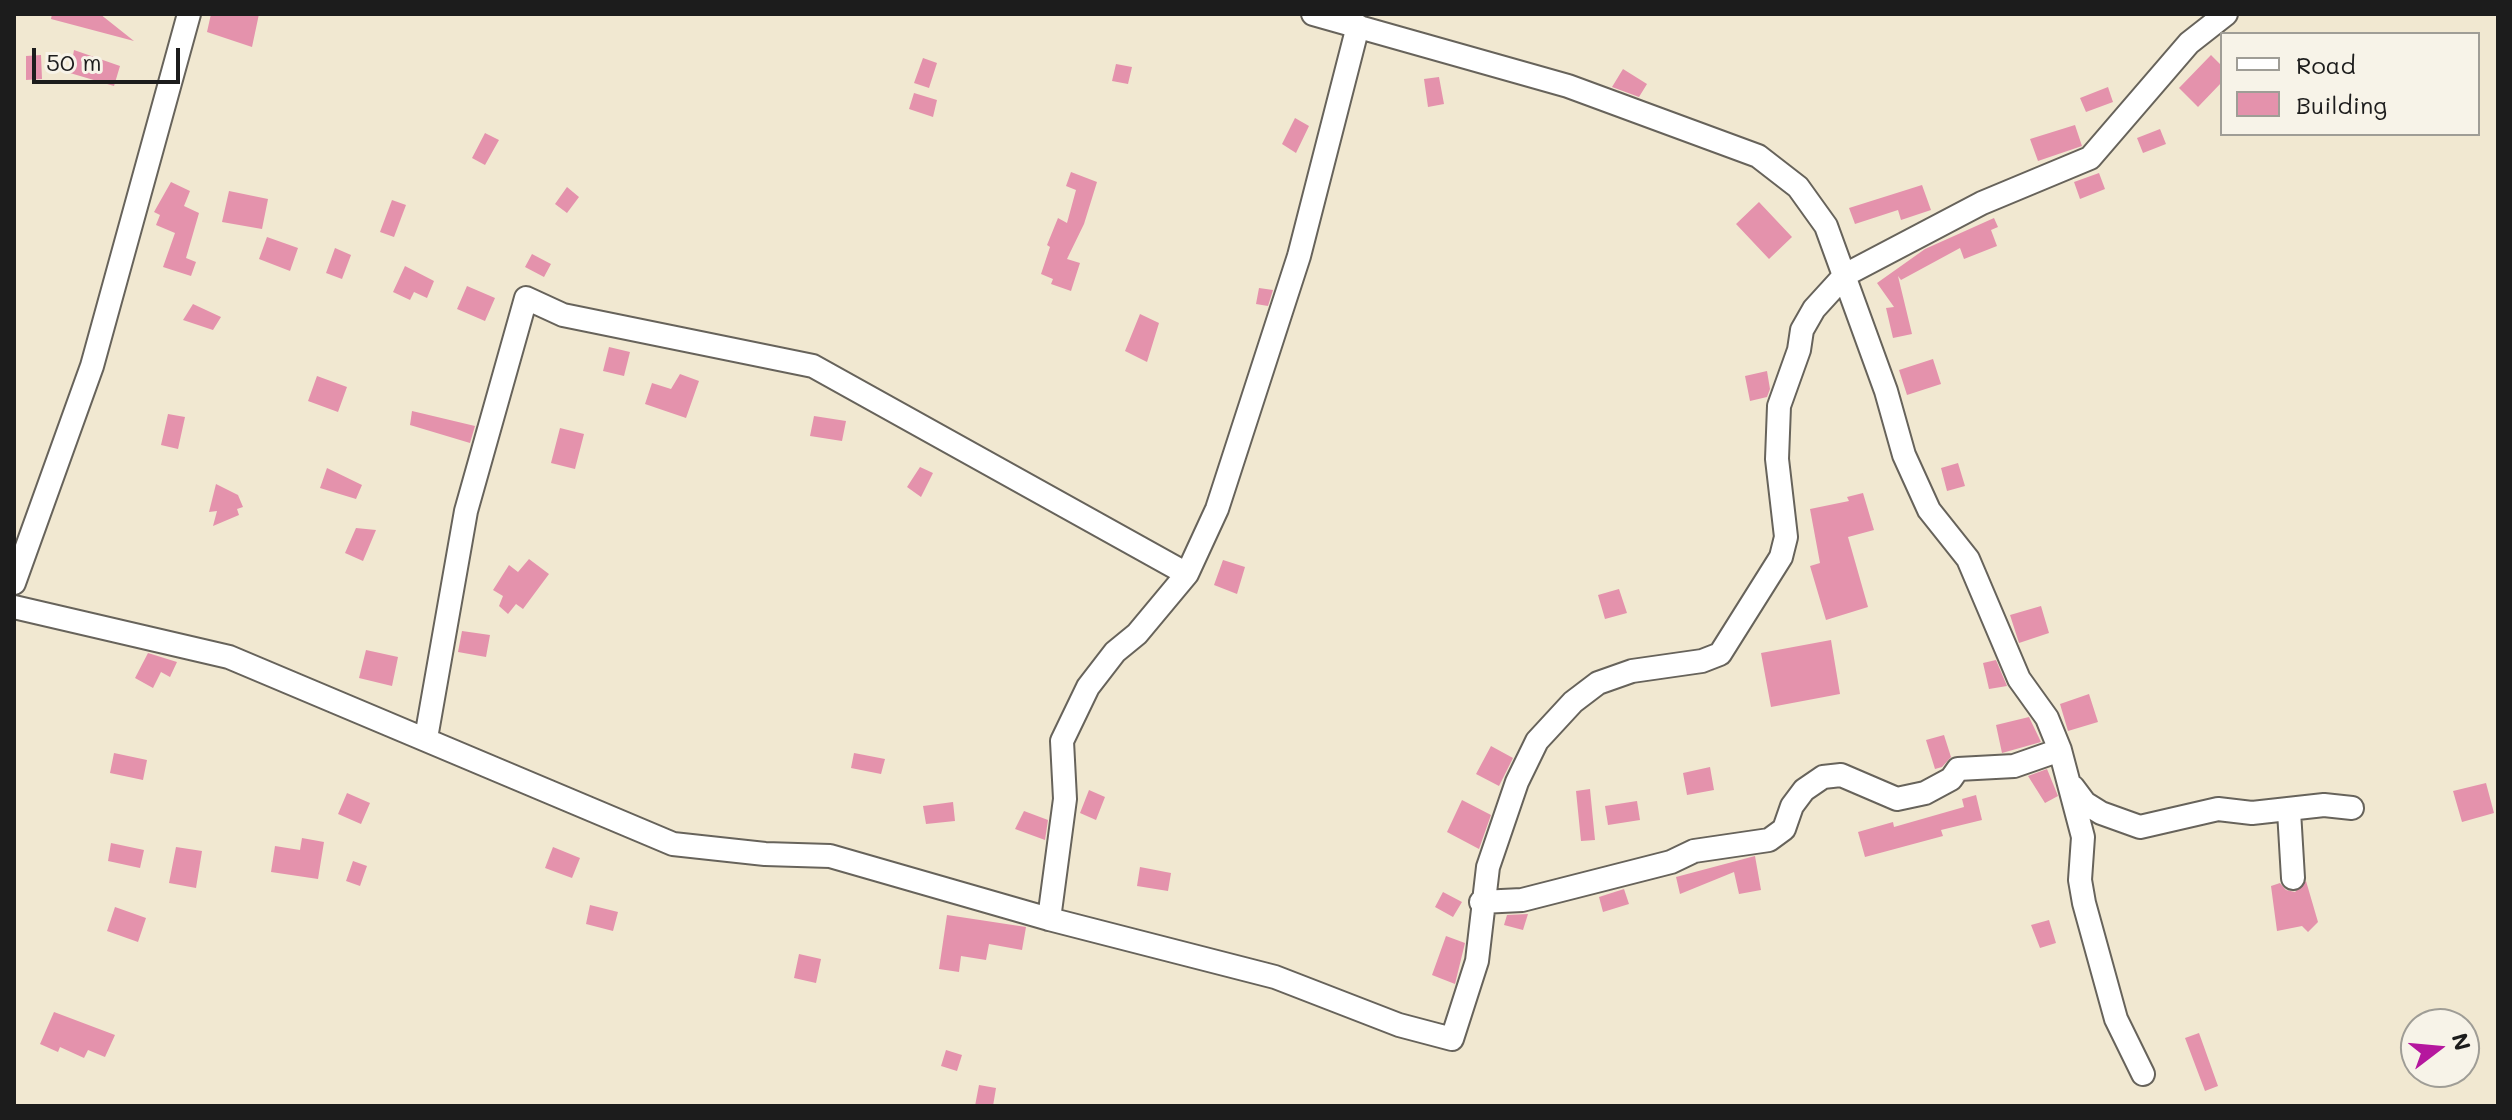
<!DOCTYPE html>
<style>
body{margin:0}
#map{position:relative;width:2512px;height:1120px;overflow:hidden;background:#f1e8d1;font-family:Mali,sans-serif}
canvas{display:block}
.frame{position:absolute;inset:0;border:16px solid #1c1c1c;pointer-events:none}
.legend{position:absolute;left:2220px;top:32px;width:260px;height:104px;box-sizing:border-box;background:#f7f3e8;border:2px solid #9f9d96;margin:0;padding:10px 14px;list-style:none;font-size:24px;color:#1c1c1c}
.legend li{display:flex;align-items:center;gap:16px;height:40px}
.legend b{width:40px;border:2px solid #9f9d96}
.north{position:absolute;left:2400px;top:1008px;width:80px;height:80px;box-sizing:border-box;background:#f7f3e8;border:2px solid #9f9d96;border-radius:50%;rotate:74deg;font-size:22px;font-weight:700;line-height:32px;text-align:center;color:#1c1c1c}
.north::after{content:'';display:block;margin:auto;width:28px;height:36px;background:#b5179e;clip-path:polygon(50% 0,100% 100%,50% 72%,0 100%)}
.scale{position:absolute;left:32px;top:48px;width:148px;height:36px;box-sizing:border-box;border:4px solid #1c1c1c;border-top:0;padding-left:10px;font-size:24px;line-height:28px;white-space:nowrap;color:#1c1c1c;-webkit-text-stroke:6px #f7f3e8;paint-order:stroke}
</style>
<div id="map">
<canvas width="2512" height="1120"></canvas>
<div class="frame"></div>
<ul class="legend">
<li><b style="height:10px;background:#fff"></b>Road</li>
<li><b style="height:22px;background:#e492ac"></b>Building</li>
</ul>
<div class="north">N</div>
<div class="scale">50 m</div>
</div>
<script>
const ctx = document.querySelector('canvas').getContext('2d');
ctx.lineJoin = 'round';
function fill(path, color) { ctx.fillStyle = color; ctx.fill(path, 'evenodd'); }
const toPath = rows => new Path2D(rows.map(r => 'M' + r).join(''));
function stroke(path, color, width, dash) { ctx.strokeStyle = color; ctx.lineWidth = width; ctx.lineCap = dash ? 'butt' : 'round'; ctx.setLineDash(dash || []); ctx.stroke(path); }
const building = toPath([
 [52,14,100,14,134,41,51,19],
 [211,14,259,14,252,47,207,32],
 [74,50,120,66,114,86,70,73],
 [41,55,42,79,26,80,26,56],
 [2211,55,2222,66,2222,82,2198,107,2179,88],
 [923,58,937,63,929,88,914,83],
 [1116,64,1132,67,1128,84,1112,81],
 [1623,69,1647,84,1639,97,1612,87],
 [1439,77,1444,104,1428,107,1424,79],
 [2108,87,2113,102,2086,112,2080,98],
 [914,93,937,100,933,117,909,109],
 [1295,118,1309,126,1296,153,1282,144],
 [2075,125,2082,146,2038,161,2030,139],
 [2160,129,2166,144,2143,153,2137,138],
 [485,133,499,140,485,165,472,158],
 [1071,172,1097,182,1084,224,1067,259,1080,263,1071,291,1051,284,1053,279,1041,274,1050,247,1047,245,1058,218,1067,223,1076,190,1066,186],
 [2099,173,2105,189,2080,199,2074,182],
 [171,182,190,191,184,206,199,213,186,258,196,262,191,276,163,267,175,233,156,225,160,215,154,212],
 [1922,185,1931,210,1901,220,1898,210,1855,224,1849,208],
 [567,187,579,197,567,213,555,204],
 [229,191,268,199,262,229,222,222],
 [392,200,406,205,394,237,380,232],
 [1759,202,1792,237,1769,259,1736,224],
 [1994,218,1998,227,1991,230,1997,246,1964,259,1960,248,1901,280,1898,276,1912,334,1893,338,1886,308,1894,307,1877,283,1925,249],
 [267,237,298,248,290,271,259,259],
 [335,248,351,255,342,279,326,273],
 [532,254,551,264,544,277,525,267],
 [405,266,434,281,427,298,414,292,410,300,393,292],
 [467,286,495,298,485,321,457,309],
 [1259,288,1273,290,1268,306,1256,304],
 [193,304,221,317,213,330,183,320],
 [1140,314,1159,323,1147,362,1125,351],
 [609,347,630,352,624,376,603,371],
 [1933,359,1941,384,1907,395,1899,370],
 [1767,371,1770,389,1767,397,1750,401,1745,376],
 [680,374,699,381,686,418,645,404,652,383,671,389],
 [317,376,347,387,338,412,308,401],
 [412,411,475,426,470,443,410,425],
 [168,414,185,417,178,449,161,445],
 [814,416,846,421,842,441,810,436],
 [560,428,584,434,575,469,551,463],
 [1958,463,1965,486,1947,491,1941,468],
 [920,467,933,473,921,497,907,487],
 [327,468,362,485,356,499,320,488],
 [216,484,238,495,243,507,237,509,239,515,213,526,217,511,209,512],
 [1863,493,1874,530,1848,537,1868,607,1826,620,1810,566,1820,563,1810,509,1849,501,1847,497],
 [356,528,376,530,363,561,345,553],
 [529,559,549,574,523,609,516,604,508,614,499,606,503,596,493,590,509,565,518,572],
 [1223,560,1245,567,1237,594,1214,585],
 [1619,589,1627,613,1605,619,1598,595],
 [2041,606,2049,633,2019,643,2010,615],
 [462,631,490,635,486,657,458,652],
 [1831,640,1840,694,1771,707,1761,653],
 [366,650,398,657,392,686,359,678],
 [148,653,177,662,170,677,161,672,153,688,135,678],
 [1996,660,2007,686,1989,689,1983,663],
 [2089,694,2098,722,2068,731,2060,704],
 [2029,717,2041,742,2002,753,1996,725],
 [1944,735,1951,757,1942,767,1935,769,1926,740],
 [1491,746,1513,758,1499,786,1476,774],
 [114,753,147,760,143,780,110,773],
 [854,753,885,759,881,774,851,768],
 [1710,767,1714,790,1687,795,1683,773],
 [2047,769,2058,796,2045,803,2028,776],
 [2486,783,2494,813,2462,822,2453,791],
 [1590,789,1595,840,1581,841,1576,791],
 [1089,790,1105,797,1096,820,1080,813],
 [347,793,370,803,361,824,338,814],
 [1976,795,1982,820,1941,830,1943,836,1865,857,1858,832,1893,822,1894,827,1964,807,1962,799],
 [1462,800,1491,815,1479,849,1447,832],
 [1637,801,1640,820,1608,825,1605,806],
 [953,802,955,821,926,824,923,806],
 [1024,811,1048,820,1045,840,1015,829],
 [302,838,324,842,318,879,271,872,275,846,300,850],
 [111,843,144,850,140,868,108,861],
 [176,847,202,851,196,888,169,883],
 [553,847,580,858,572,878,545,868],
 [1755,856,1761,890,1739,894,1734,872,1680,894,1676,877],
 [353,861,367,866,360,886,346,881],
 [1140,867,1171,873,1168,891,1137,886],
 [2306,881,2318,922,2308,932,2302,926,2277,931,2271,886,2280,883,2286,890,2295,892],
 [1624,889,1629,904,1603,912,1599,897],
 [1443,892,1462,902,1453,917,1435,907],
 [590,905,618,912,613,931,586,924],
 [115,907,146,918,138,942,107,931],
 [1528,914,1523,930,1504,925,1507,915],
 [947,915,1026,927,1022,950,989,944,986,960,961,956,959,972,939,969],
 [2049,920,2056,943,2040,948,2031,925],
 [1446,936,1465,943,1455,984,1432,975],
 [799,954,821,959,816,983,794,978],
 [54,1012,115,1035,105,1057,88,1050,84,1058,60,1047,58,1052,40,1044],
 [2199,1033,2218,1086,2205,1091,2185,1038],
 [946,1050,962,1055,957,1071,941,1066],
 [979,1085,996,1088,993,1106,975,1106]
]);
const minor = toPath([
 [1313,14,1568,86,1758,156,1798,187,1826,226,1886,391,1904,455,1929,510,1968,559,2019,679,2047,718,2060,750,2083,837,2080,880,2084,903,2116,1019,2143,1074],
 [14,583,92,366,189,14],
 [14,607,229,657,673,844,765,854,830,856,1049,919,1275,977,1399,1025,1452,1039,1477,961,1488,867,1517,782,1537,741,1573,702,1598,683,1632,671,1702,661,1720,654,1781,557,1786,537,1777,459,1779,406,1799,350,1802,330,1814,309,1845,275,1982,203,2090,158,2189,43,2226,14],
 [426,738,466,511,526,298,563,315,813,366,1187,574],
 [2073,787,2085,803,2101,813,2140,827,2218,809,2252,813,2324,805,2352,808],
 [2289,811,2293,878],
 [1481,902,1522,900,1671,862,1694,851,1769,840,1784,829,1792,806,1804,790,1823,777,1841,775,1897,799,1925,793,1951,779,1958,769,2014,766,2060,750],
 [1049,919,1065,799,1062,741,1088,687,1115,652,1137,634,1187,574,1217,509,1299,256,1358,26]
]);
fill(building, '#e492ac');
stroke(minor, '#67635b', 26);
stroke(minor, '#fff', 22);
</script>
